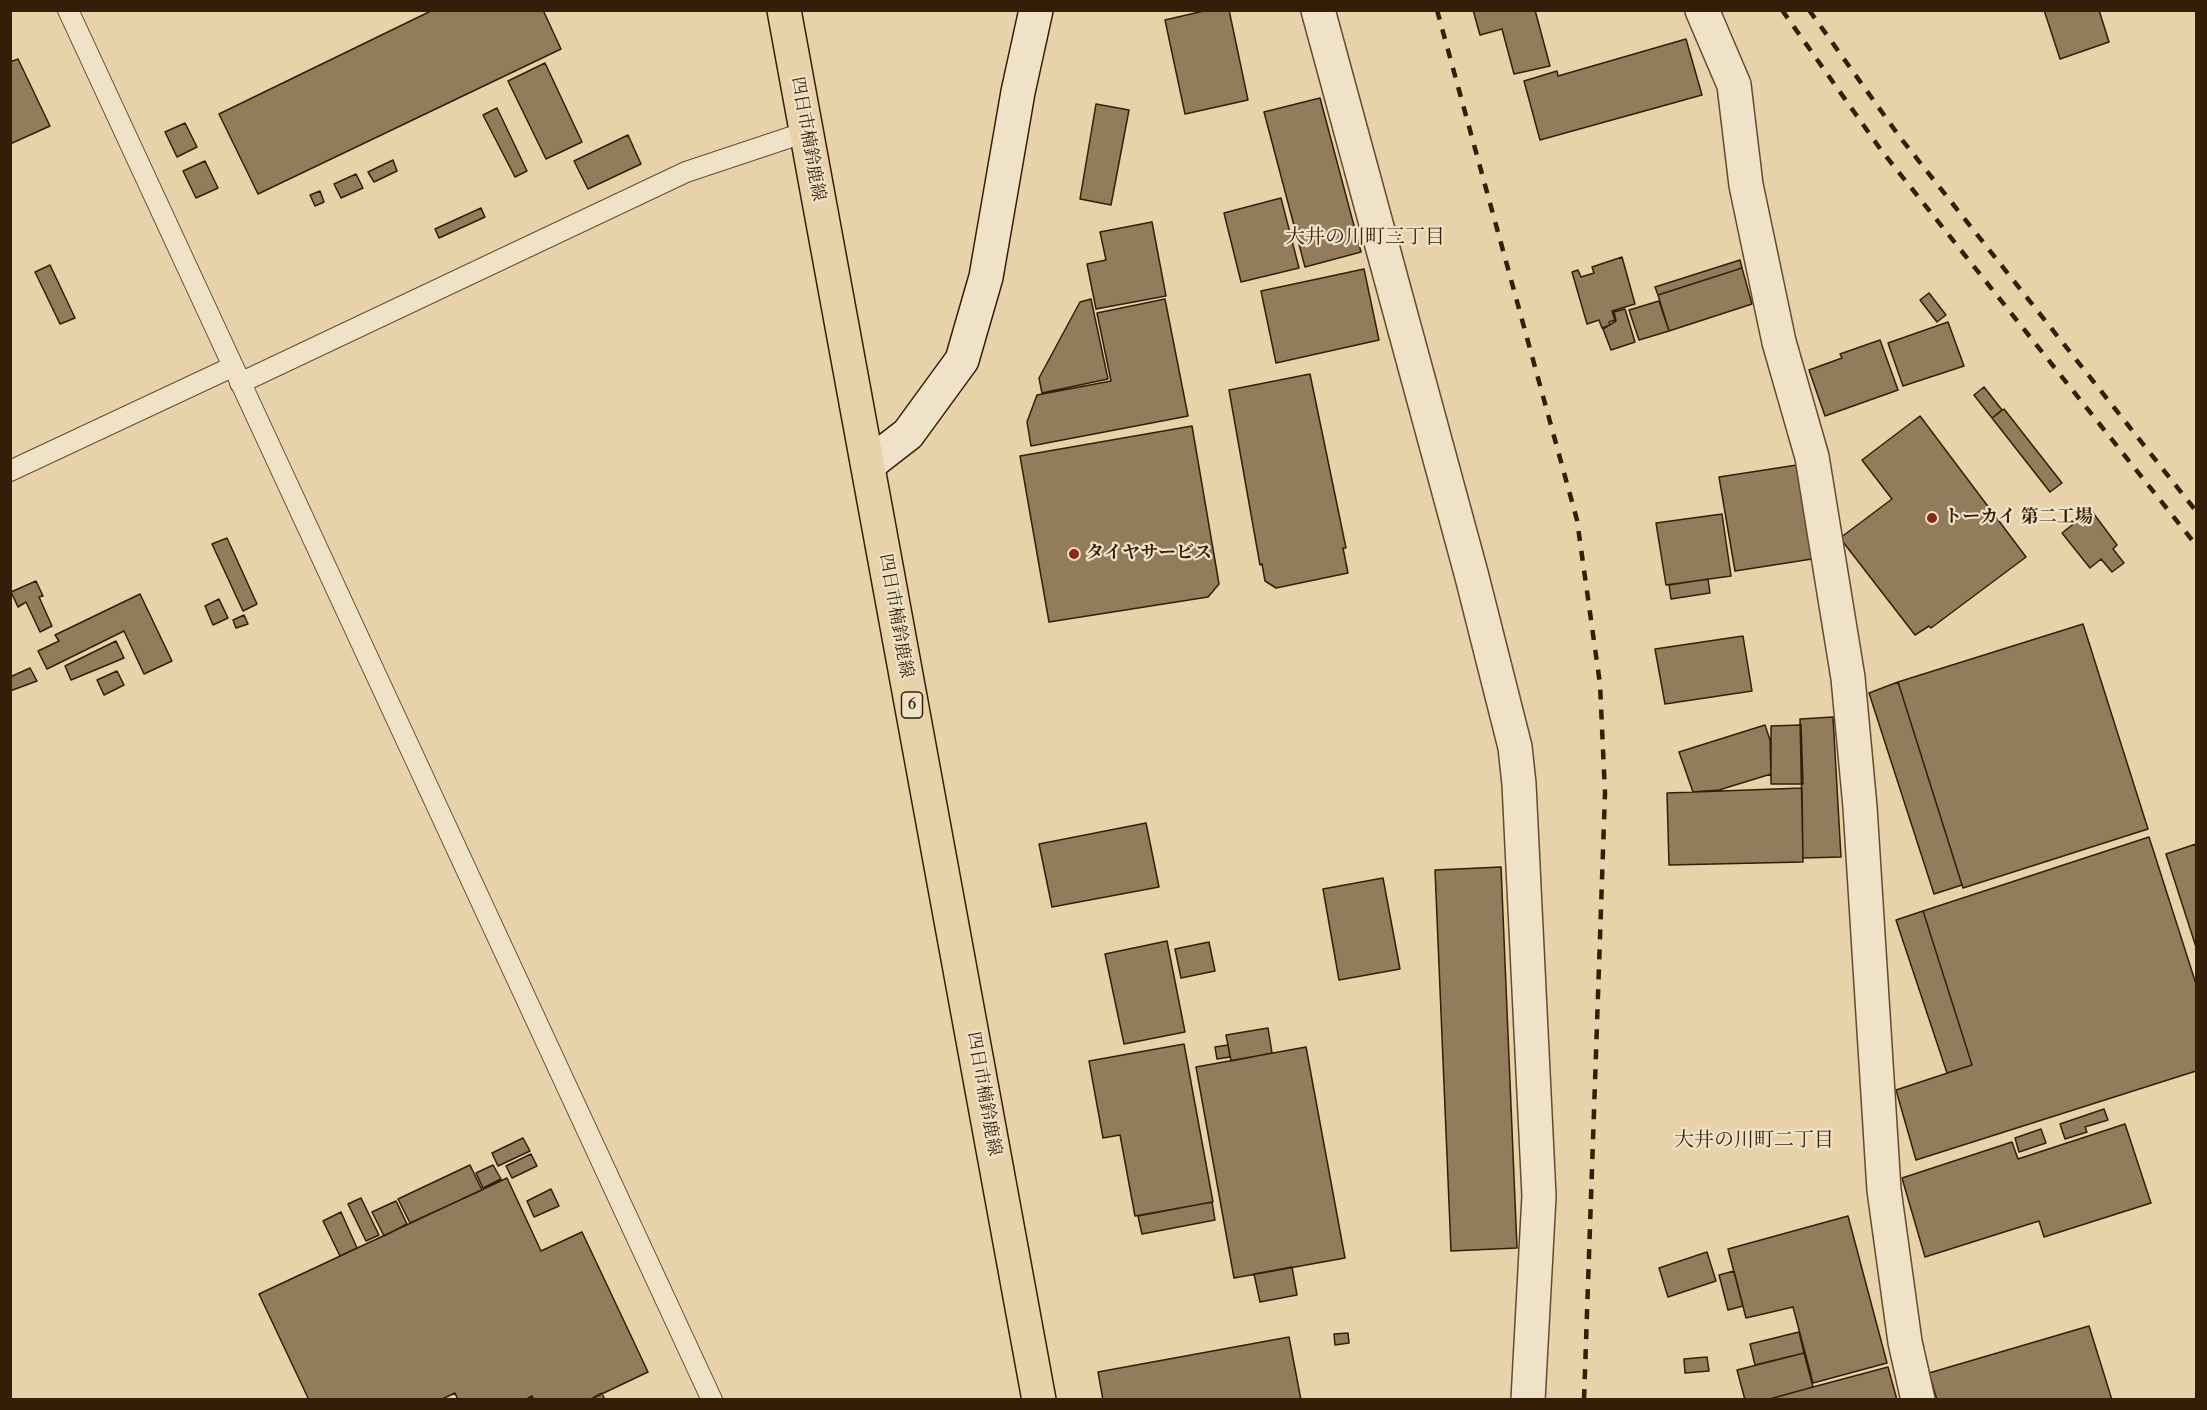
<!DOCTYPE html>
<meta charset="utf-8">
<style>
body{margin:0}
#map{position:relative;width:2207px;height:1410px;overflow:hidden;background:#e8d2aa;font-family:Cardo,serif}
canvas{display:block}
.frame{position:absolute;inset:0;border:12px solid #351e08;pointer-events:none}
</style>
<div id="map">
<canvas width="2207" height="1410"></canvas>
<div class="frame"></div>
</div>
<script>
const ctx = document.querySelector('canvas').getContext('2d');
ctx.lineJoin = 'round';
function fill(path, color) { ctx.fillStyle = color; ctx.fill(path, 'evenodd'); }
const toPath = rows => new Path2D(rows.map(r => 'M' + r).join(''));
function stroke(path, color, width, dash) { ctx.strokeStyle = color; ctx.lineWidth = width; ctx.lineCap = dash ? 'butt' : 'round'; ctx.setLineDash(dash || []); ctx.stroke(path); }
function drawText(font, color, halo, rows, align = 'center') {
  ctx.font = font + ' Cardo,"Noto Serif JP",serif'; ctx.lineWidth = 4.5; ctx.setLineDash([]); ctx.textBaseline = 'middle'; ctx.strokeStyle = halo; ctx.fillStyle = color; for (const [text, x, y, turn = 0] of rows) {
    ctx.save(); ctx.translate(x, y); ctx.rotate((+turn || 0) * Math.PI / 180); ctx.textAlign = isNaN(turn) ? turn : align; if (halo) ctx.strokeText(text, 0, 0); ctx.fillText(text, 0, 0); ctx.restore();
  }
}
const building = toPath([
 [433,10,543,10,561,49,258,194,219,114,433,10],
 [1208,10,1229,10,1248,100,1185,114,1165,20,1208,10],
 [1473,10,1535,10,1550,66,1514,74,1502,29,1480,35,1473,10],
 [2044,10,2099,10,2109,42,2060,59,2044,10],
 [1686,39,1702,95,1540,140,1524,81,1557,71,1558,76,1686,39],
 [18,59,50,126,10,144,10,62,18,59],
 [545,63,582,142,546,159,508,81,545,63],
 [1320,98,1361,252,1305,267,1264,112,1320,98],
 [1096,104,1129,110,1111,205,1080,199,1096,104],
 [497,108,527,171,515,177,483,115,497,108],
 [185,123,197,147,177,157,165,132,185,123],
 [628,135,641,164,588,189,574,161,628,135],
 [393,160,397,171,374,182,368,172,393,160],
 [205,161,218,188,196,198,183,171,205,161],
 [356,174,363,188,341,198,334,184,356,174],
 [320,191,324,202,315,206,310,195,320,191],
 [1281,198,1299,268,1241,282,1224,213,1281,198],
 [481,208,485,217,439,238,435,229,481,208],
 [1152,222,1166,296,1096,309,1087,264,1106,260,1100,232,1152,222],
 [1622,257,1635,304,1612,311,1615,320,1609,322,1610,325,1602,328,1599,320,1587,324,1572,272,1578,270,1581,277,1594,273,1592,267,1622,257],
 [1740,260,1742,268,1658,295,1655,287,1740,260],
 [50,265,75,318,60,324,35,272,50,265],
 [1742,268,1752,304,1669,331,1658,295,1742,268],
 [1364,269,1379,340,1276,363,1261,291,1364,269],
 [1929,293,1946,315,1937,322,1920,300,1929,293],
 [1091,299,1108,379,1042,393,1039,378,1080,302,1091,299],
 [1165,299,1188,416,1031,446,1027,422,1037,395,1111,381,1097,313,1165,299],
 [1659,301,1669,331,1639,340,1629,310,1659,301],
 [1625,309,1635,342,1611,350,1603,329,1616,321,1614,312,1625,309],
 [1948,322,1964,366,1903,386,1888,343,1948,322],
 [1880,340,1898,390,1825,416,1809,370,1842,358,1840,354,1880,340],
 [1310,374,1346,548,1343,548,1348,573,1276,588,1265,581,1262,564,1260,565,1229,390,1310,374],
 [1984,387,2002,410,1992,418,1974,395,1984,387],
 [2004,409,2062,483,2050,492,1992,418,2004,409],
 [1920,416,2026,557,1931,628,1929,626,1915,635,1840,538,1892,499,1862,460,1920,416],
 [1192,426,1219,584,1208,597,1049,622,1020,456,1192,426],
 [1797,465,1812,559,1735,571,1719,477,1797,465],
 [2091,510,2117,545,2113,549,2124,563,2112,572,2101,559,2090,568,2062,533,2091,510],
 [1722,514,1731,576,1666,585,1656,523,1722,514],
 [227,538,257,604,243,611,212,544,227,538],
 [1708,579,1710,593,1671,599,1669,585,1708,579],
 [36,581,43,596,39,597,52,626,40,632,26,602,18,607,11,592,36,581],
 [140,594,172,661,144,674,124,631,47,669,38,651,59,641,55,635,140,594],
 [219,599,228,618,213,625,205,606,219,599],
 [244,615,248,624,236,628,233,620,244,615],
 [2083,624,2148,829,1963,888,1898,682,2083,624],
 [1743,636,1752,691,1665,704,1655,649,1743,636],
 [116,641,124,658,71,680,65,666,116,641],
 [30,668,37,681,10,691,10,677,30,668],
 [117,671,124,685,104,695,97,680,117,671],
 [1898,682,1962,885,1934,894,1869,693,1898,682],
 [1833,717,1841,857,1803,858,1800,719,1833,717],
 [1765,725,1770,740,1771,774,1719,790,1693,792,1679,752,1765,725],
 [1801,725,1803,784,1771,784,1771,726,1801,725],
 [1802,788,1803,862,1669,865,1667,793,1802,788],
 [1146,823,1159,887,1052,907,1039,844,1146,823],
 [2149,837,2196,984,2196,1071,1916,1160,1896,1090,1972,1065,1923,911,2149,837],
 [2196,844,2196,947,2166,854,2196,844],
 [1501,867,1517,1248,1451,1251,1435,870,1501,867],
 [1383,878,1400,969,1339,980,1323,889,1383,878],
 [1923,911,1972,1065,1947,1073,1896,920,1923,911],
 [1167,941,1185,1032,1124,1044,1105,954,1167,941],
 [1209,942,1215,971,1181,978,1175,949,1209,942],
 [1268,1028,1272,1053,1231,1061,1226,1035,1268,1028],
 [1184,1044,1213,1202,1135,1216,1120,1135,1103,1138,1089,1061,1184,1044],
 [1228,1045,1230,1057,1217,1059,1215,1047,1228,1045],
 [1306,1047,1345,1258,1234,1278,1196,1067,1306,1047],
 [2104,1109,2108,1120,2085,1127,2087,1132,2065,1139,2060,1124,2104,1109],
 [2125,1124,2151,1203,2044,1237,2039,1221,1925,1257,1902,1178,2012,1142,2018,1159,2125,1124],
 [2041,1129,2046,1143,2019,1152,2015,1138,2041,1129],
 [523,1138,530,1151,498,1166,492,1153,523,1138],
 [531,1154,537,1166,512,1178,506,1166,531,1154],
 [470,1165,482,1190,410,1223,398,1199,470,1165],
 [493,1165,501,1179,483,1188,476,1173,493,1165],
 [507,1178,541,1251,582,1232,648,1372,589,1400,534,1400,532,1396,525,1400,458,1400,455,1393,440,1400,309,1400,259,1294,507,1178],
 [551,1189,559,1206,534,1217,527,1201,551,1189],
 [361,1198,379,1235,366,1241,348,1204,361,1198],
 [396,1201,407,1224,384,1236,372,1212,396,1201],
 [1212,1202,1215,1220,1142,1234,1138,1216,1212,1202],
 [341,1212,357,1248,340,1256,323,1221,341,1212],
 [1848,1216,1887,1363,1813,1383,1793,1307,1746,1318,1728,1249,1848,1216],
 [1707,1252,1716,1281,1668,1297,1659,1268,1707,1252],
 [1292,1267,1297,1295,1260,1302,1254,1274,1292,1267],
 [1734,1271,1743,1306,1728,1310,1719,1275,1734,1271],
 [2089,1326,2112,1400,1937,1400,1929,1373,2089,1326],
 [1799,1332,1804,1353,1755,1365,1750,1344,1799,1332],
 [1348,1333,1349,1343,1335,1345,1334,1334,1348,1333],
 [1289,1337,1301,1400,1103,1400,1098,1372,1289,1337],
 [1804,1353,1813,1387,1766,1400,1745,1400,1737,1370,1804,1353],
 [1707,1357,1709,1371,1685,1373,1684,1359,1707,1357],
 [1888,1367,1897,1400,1766,1400,1813,1387,1888,1367],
 [602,1393,605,1400,589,1400,602,1393]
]);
const lane = toPath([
 [68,10,712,1400],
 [240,383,686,172,806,132],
 [10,471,232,367]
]);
const street = toPath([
 [1318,10,1471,573,1515,747,1519,784,1539,1196,1528,1400],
 [1702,10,1734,85,1746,185,1779,342,1812,457,1848,678,1860,807,1884,1190,1905,1342,1918,1400]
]);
const secondary = toPath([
 [868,465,908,434,962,360,986,277,1018,92,1036,10]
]);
const primary = toPath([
 [784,10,1039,1400]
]);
const rail = toPath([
 [1437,10,1577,520,1600,684,1605,793,1584,1400],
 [1782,10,1881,150,2196,545],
 [1809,10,1899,136,2196,511]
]);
const markers = [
 [1932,518,6,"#8f2418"],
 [1074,554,6,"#8f2418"]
];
const shields = [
 [912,705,21]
];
const shieldNames = [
 ["6",912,705]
];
const streetNames = [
 ["四日市楠鈴鹿線",807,139,80],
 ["四日市楠鈴鹿線",895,616,80],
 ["四日市楠鈴鹿線",983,1094,80]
];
const poiNames = [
 ["トーカイ 第二工場",1944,518],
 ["タイヤサービス",1086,554]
];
const neighbourhoodNames = [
 ["大井の川町三丁目",1365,238],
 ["大井の川町二丁目",1754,1141]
];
fill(building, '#927c5c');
stroke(building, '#351e08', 1.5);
stroke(lane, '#624b30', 22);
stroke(street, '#624b30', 36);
stroke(secondary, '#351e08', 36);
stroke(primary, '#351e08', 36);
stroke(lane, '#f0e2c8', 20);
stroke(street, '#f0e2c8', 33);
stroke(secondary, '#f0e2c8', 33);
stroke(primary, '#e8d2aa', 33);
stroke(rail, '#351e08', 4.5, [10, 10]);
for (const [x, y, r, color] of markers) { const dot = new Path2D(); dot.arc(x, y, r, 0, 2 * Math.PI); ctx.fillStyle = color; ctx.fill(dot); stroke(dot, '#f0e2c8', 2); }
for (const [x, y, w] of shields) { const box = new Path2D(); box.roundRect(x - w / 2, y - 13, w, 26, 4.5); ctx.fillStyle = '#f0e2c8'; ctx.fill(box); stroke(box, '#351e08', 1.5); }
drawText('bold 16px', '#351e08', null, shieldNames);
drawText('18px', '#351e08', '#f0e2c8', streetNames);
drawText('bold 18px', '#351e08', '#f0e2c8', poiNames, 'left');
drawText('20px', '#351e08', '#f0e2c8', neighbourhoodNames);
</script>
